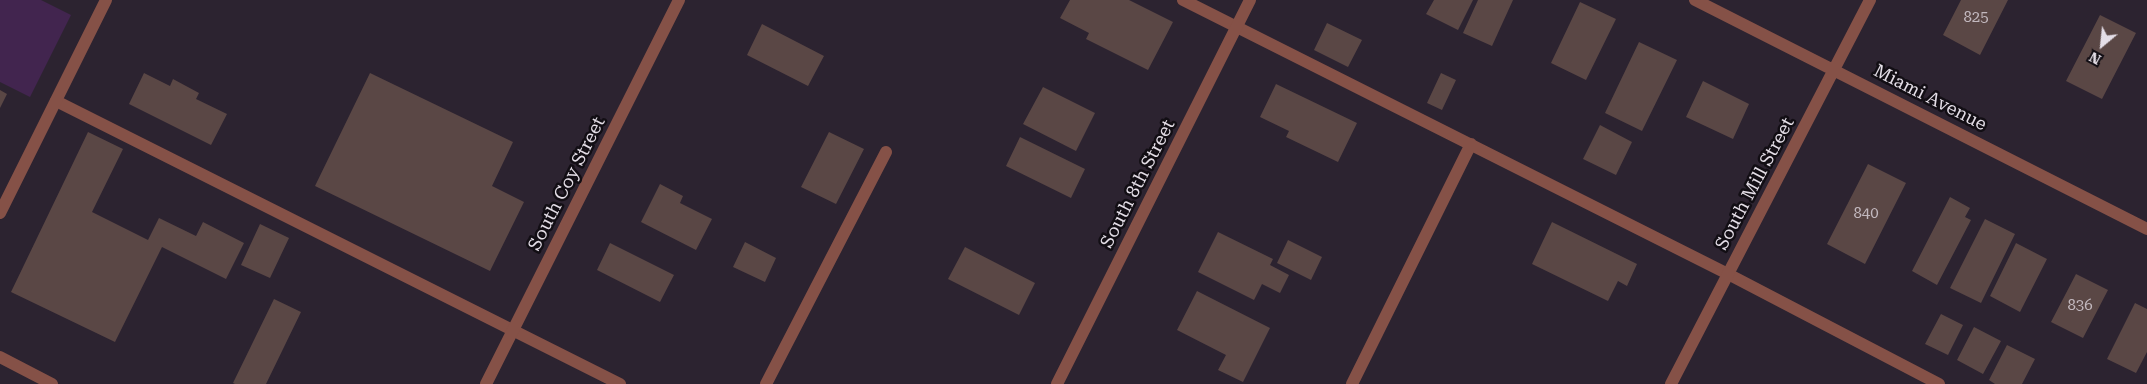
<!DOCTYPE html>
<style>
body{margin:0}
#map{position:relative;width:2147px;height:384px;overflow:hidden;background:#2c2330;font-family:"Roboto Serif",serif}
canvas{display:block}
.north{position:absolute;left:2077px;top:20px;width:50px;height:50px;-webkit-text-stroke:4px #120e14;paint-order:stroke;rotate:208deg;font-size:14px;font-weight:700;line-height:20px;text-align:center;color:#e4dee7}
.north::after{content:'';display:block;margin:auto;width:18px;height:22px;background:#e4dee7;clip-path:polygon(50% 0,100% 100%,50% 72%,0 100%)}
</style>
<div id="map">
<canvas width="2147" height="384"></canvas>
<div class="north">N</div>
</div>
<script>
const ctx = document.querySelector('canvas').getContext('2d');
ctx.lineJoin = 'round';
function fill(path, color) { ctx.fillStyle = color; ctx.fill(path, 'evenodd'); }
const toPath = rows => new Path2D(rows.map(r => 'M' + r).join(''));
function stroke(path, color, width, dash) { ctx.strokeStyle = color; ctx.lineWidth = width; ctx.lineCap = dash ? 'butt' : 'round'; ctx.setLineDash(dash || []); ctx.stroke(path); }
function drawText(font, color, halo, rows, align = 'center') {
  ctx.font = font + ' "Roboto Serif",serif'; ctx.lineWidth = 5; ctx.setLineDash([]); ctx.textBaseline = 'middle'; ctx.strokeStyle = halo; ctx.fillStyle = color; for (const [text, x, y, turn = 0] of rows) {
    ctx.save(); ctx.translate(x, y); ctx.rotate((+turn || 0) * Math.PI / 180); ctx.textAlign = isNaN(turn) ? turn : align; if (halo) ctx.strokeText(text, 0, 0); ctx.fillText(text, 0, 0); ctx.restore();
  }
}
const green = toPath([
 [0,0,41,0,71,15,30,97,0,82]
]);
const building = toPath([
 [1070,0,1129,0,1173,22,1148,70,1086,39,1089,33,1060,18],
 [1434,0,1473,0,1458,30,1426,14],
 [1478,0,1513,0,1492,46,1463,33],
 [1961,0,2008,0,1980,55,1943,35],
 [1580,2,1616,19,1586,80,1551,63],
 [2100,15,2136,33,2102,99,2066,81],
 [1327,23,1362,40,1348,67,1314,50],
 [762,24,824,56,808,86,747,55],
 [1639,42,1677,60,1642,131,1605,113],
 [144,73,170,86,173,79,199,93,196,99,227,114,211,145,129,104],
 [370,73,513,142,492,186,524,202,490,271,315,186],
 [1441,73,1456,80,1442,110,1427,103],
 [1703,81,1749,104,1733,139,1686,117],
 [1276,84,1357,123,1338,162,1286,137,1289,131,1260,117],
 [1043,87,1095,113,1076,151,1023,124],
 [0,90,7,94,0,108],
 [1600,125,1632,142,1616,175,1583,159],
 [88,132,123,149,92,212,148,240,159,218,196,236,203,222,244,243,226,279,162,247,115,342,11,292],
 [829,132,864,149,836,204,801,187],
 [1020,137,1085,169,1071,198,1006,166],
 [1868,164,1906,183,1865,264,1827,244],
 [660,184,683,196,680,203,712,219,696,250,641,222],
 [1950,197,1970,208,1965,217,1971,220,1937,285,1912,271],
 [1985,219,2015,234,1981,303,1950,288],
 [1552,222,1637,264,1627,286,1618,281,1608,301,1532,264],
 [260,224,289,238,270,278,241,265],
 [1218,232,1273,259,1270,265,1289,275,1280,293,1262,284,1254,300,1198,272],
 [1288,240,1322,257,1311,280,1277,263],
 [745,242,776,258,765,282,733,267],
 [610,243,674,275,660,302,597,270],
 [2016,243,2047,259,2020,312,1990,296],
 [965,247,1035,283,1019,315,948,279],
 [2076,274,2108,290,2083,338,2051,322],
 [1197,291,1270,328,1243,382,1218,370,1226,355,1177,330],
 [274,299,301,312,266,384,235,384,233,383],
 [2135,303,2147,309,2147,352,2136,373,2107,359],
 [1941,314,1963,325,1948,355,1925,344],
 [1974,327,2001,341,1983,374,1957,360],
 [2007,345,2035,359,2022,384,1995,384,1989,380]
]);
const service = toPath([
 [1183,0,1728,274,1939,384],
 [56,101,620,384],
 [766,384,886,152],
 [1352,384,1471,144]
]);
const minor = toPath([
 [1695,0,2147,229],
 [0,213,106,0],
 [486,384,679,0],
 [1057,384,1250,0],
 [1671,384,1870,0]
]);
const tertiary = toPath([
 [0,357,52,384]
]);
const numberNames = [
 ["825",1976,18],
 ["840",1866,214],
 ["836",2080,306]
];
const streetNames = [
 ["Miami Avenue",1930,98,27],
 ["South Coy Street",567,184,-63],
 ["South 8th Street",1138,184,-63],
 ["South Mill Street",1755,184,-62]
];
fill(green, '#42254f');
fill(building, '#5a4745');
stroke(service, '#855147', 12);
stroke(minor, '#855147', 12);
stroke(tertiary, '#855147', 12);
drawText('15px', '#c2b8be', null, numberNames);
drawText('18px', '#e4dee7', '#120e14', streetNames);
</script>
